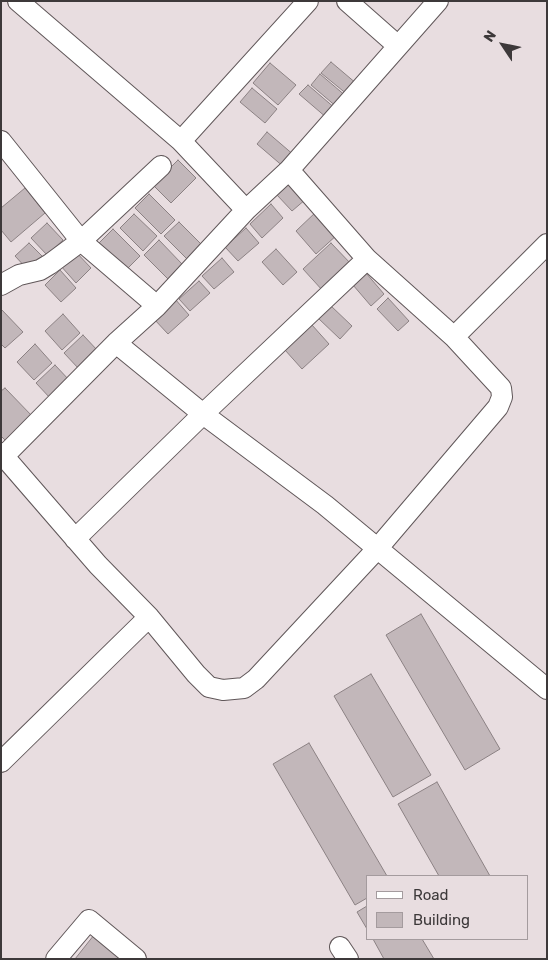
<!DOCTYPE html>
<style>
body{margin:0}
#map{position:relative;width:548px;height:960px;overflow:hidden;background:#e8dde0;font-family:Rubik,sans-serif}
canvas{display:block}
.frame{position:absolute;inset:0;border:2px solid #3d393a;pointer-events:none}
.legend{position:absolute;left:366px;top:875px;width:162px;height:65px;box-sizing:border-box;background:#e8dde0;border:1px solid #a49b9e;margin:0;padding:6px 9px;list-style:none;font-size:15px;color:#3d393a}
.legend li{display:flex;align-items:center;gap:10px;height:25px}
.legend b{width:25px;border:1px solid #a49b9e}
.north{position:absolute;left:478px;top:20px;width:50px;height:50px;-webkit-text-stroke:4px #e8dde0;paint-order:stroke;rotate:304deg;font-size:14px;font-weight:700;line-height:20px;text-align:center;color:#3d393a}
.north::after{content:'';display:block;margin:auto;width:18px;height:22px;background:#3d393a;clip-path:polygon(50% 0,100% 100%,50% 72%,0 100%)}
</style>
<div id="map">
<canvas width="548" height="960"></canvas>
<div class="frame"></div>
<ul class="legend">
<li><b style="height:6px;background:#fff"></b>Road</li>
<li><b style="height:14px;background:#c2b7ba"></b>Building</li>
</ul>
<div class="north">N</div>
</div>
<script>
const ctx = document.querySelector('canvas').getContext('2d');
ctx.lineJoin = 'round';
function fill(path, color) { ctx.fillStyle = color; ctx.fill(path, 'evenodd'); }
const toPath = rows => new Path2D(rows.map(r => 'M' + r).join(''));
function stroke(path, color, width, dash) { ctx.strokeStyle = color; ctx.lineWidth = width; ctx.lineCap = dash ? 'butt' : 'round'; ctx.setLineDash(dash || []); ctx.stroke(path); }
const building = toPath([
 [331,62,357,84,348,95,321,73,331,62],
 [270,63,296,85,278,105,253,83,270,63],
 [320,74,347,97,338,108,311,85,320,74],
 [308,85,336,109,327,118,299,94,308,85],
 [252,88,277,109,265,123,240,102,252,88],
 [267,132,295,156,285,168,257,144,267,132],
 [178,160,196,178,171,203,153,185,178,160],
 [291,182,306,199,292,211,277,195,291,182],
 [25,188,45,213,11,242,1,230,1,208,25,188],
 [149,194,175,220,161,234,135,208,149,194],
 [271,204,283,218,262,238,250,224,271,204],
 [317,211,338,234,316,254,296,231,317,211],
 [134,214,157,236,143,251,120,228,134,214],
 [179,222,203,246,189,261,164,236,179,222],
 [47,223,63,240,47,255,31,238,47,223],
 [246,228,259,243,238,261,225,247,246,228],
 [113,229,140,256,122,274,95,247,113,229],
 [159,240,182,264,168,279,144,255,159,240],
 [29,243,43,257,28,270,15,256,29,243],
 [331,243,352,265,323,291,303,269,331,243],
 [276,249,297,272,283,285,262,262,276,249],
 [75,251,91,268,76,283,60,265,75,251],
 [222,258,234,272,214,289,202,276,222,258],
 [60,270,76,288,61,302,45,285,60,270],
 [366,273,384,294,371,306,353,285,366,273],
 [199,281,210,293,190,311,179,299,199,281],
 [388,298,409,321,398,331,377,309,388,298],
 [175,299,189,315,168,334,154,319,175,299],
 [330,305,352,326,340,339,318,318,330,305],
 [1,309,23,332,5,348,1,344,1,309],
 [63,314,80,333,62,350,45,331,63,314],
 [312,325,329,344,302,369,285,350,312,325],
 [83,335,98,351,79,369,64,353,83,335],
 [35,344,52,363,34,380,17,362,35,344],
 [55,365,70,381,51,399,36,383,55,365],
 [5,388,33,417,6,441,1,436,1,391,5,388],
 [421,614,500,749,465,770,386,635,421,614],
 [371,674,431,775,393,797,334,696,371,674],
 [309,743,387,876,367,876,367,898,355,905,273,764,309,743],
 [437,782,490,876,439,876,398,804,437,782],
 [367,906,367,929,357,912,367,906],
 [94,935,124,959,75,959,94,935],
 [373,939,422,939,434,959,384,959,373,939]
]);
const minor = toPath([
 [347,1,398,46],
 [1,141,81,241,157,306],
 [181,141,308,1],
 [246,210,289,170,438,1],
 [1,285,19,275,40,270,50,264,81,241,161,166],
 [454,337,547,244],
 [116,343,203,414,325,505,547,689],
 [1,453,98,565,149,617,196,674,209,687,223,690,244,688,256,679,377,549,498,407,502,397,501,388,454,337,367,259,289,170],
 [1,459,116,343,157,306,246,210,181,141,18,1],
 [75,539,203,414,367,259],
 [1,762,149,617],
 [340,947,348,959],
 [56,959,89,920,136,959]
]);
fill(building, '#c2b7ba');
stroke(building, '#8b8183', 1);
stroke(minor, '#605759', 22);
stroke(minor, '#fff', 20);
</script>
